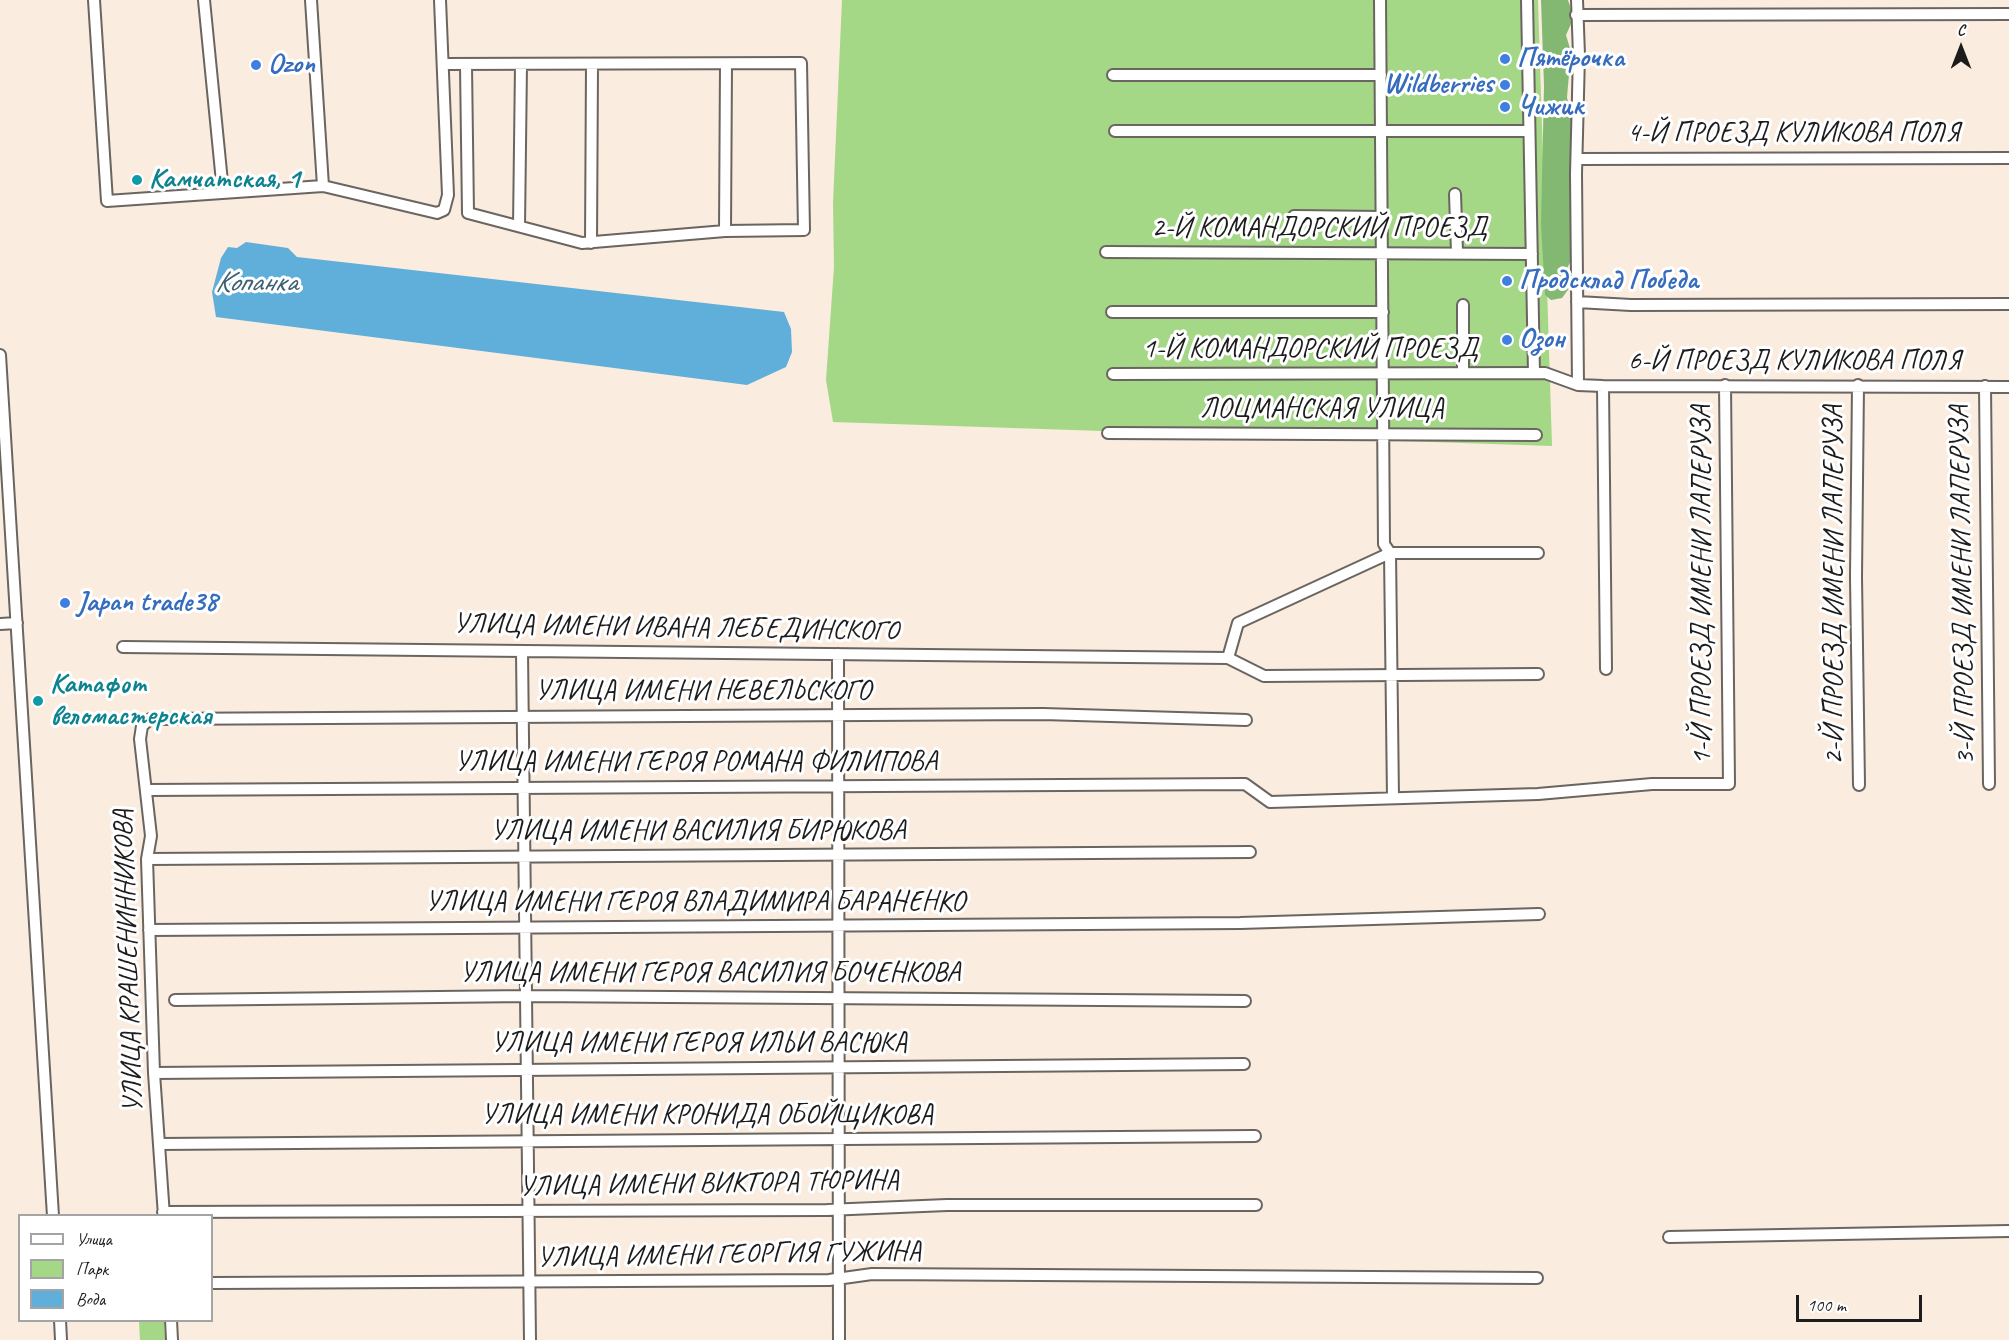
<!DOCTYPE html>
<meta charset="utf-8">
<style>
body{margin:0}
#map{position:relative;width:2009px;height:1340px;overflow:hidden;background:#faecde;font-family:Caveat,sans-serif}
canvas{display:block}
.legend{position:absolute;left:18px;top:1214px;width:195px;height:108px;box-sizing:border-box;background:#fff;border:2px solid #a4a4a4;margin:0;padding:8px 10px;list-style:none;font-size:18px;color:#1c1c1c}
.legend li{display:flex;align-items:center;gap:12px;height:30px}
.legend b{width:30px;border:2px solid #a4a4a4}
.north{position:absolute;left:1931px;top:18px;width:60px;height:60px;-webkit-text-stroke:4px #fff;paint-order:stroke;rotate:0deg;font-size:16px;font-weight:700;line-height:24px;text-align:center;color:#1c1c1c}
.north::after{content:'';display:block;margin:auto;width:21px;height:27px;background:#1c1c1c;clip-path:polygon(50% 0,100% 100%,50% 72%,0 100%)}
.scale{position:absolute;left:1796px;top:1295px;width:126px;height:27px;box-sizing:border-box;border:3px solid #1c1c1c;border-top:0;padding-left:8px;font-size:18px;line-height:21px;white-space:nowrap;color:#1c1c1c;-webkit-text-stroke:4px #fff;paint-order:stroke}
</style>
<div id="map">
<canvas width="2009" height="1340"></canvas>
<ul class="legend">
<li><b style="height:8px;background:#fff"></b>Улица</li>
<li><b style="height:16px;background:#a4d786"></b>Парк</li>
<li><b style="height:16px;background:#60aeda"></b>Вода</li>
</ul>
<div class="north">С</div>
<div class="scale">100 m</div>
</div>
<script>
const ctx = document.querySelector('canvas').getContext('2d');
ctx.lineJoin = 'round';
function fill(path, color) { ctx.fillStyle = color; ctx.fill(path, 'evenodd'); }
const toPath = rows => new Path2D(rows.map(r => 'M' + r).join(''));
function stroke(path, color, width, dash) { ctx.strokeStyle = color; ctx.lineWidth = width; ctx.lineCap = dash ? 'butt' : 'round'; ctx.setLineDash(dash || []); ctx.stroke(path); }
function drawText(font, color, halo, rows, align = 'center') {
  ctx.font = font + ' Caveat,sans-serif'; ctx.lineWidth = 6; ctx.setLineDash([]); ctx.textBaseline = 'middle'; ctx.strokeStyle = halo; ctx.fillStyle = color; for (const [text, x, y, turn = 0] of rows) {
    ctx.save(); ctx.translate(x, y); ctx.rotate((+turn || 0) * Math.PI / 180); ctx.textAlign = isNaN(turn) ? turn : align; if (halo) ctx.strokeText(text, 0, 0); ctx.fillText(text, 0, 0); ctx.restore();
  }
}
const green = toPath([
 [842,0,1538,0,1552,446,833,422,826,380,834,267,833,203],
 [139,1321,164,1321,165,1340,140,1340]
]);
const forest = toPath([
 [1541,0,1568,0,1571,9,1571,24,1566,35,1571,52,1567,97,1573,130,1570,160,1571,261,1566,270,1570,287,1562,298,1551,300,1545,295,1541,224,1544,86]
]);
const water = toPath([
 [246,242,288,248,297,257,784,312,791,329,792,352,786,367,747,385,216,317,212,292,221,258,228,247,237,248]
]);
const minor = toPath([
 [94,0,107,201,323,186,437,213,444,210,448,195,440,0],
 [204,0,223,192],
 [311,0,323,186],
 [1380,0,1384,544,1390,553,1393,798],
 [1527,0,1534,373],
 [1577,0,1579,55,1576,174,1578,385],
 [1576,15,2009,14],
 [443,64,801,63,804,230,725,231,582,243,468,213,466,66],
 [1113,75,1381,75],
 [1115,131,1529,131],
 [1577,159,2009,158],
 [1455,194,1457,252],
 [1294,216,1382,217],
 [519,226,521,65],
 [725,231,726,64],
 [591,243,592,65],
 [1106,252,1532,254],
 [1577,302,1631,305,2009,304],
 [1463,305,1463,373],
 [1112,312,1383,312],
 [0,355,53,1216],
 [1113,374,1545,373,1578,385,1603,386,2009,387],
 [1858,385,1856,577,1859,785],
 [1603,386,1606,669],
 [1985,386,1989,784],
 [1108,433,1536,435],
 [0,624,17,623],
 [123,647,1228,658,1264,676,1538,674],
 [522,652,530,1340],
 [838,654,839,1340],
 [1228,658,1238,623,1390,553,1538,553],
 [147,790,1245,784,1270,802,1538,794,1652,784,1729,784,1725,385],
 [147,859,1250,852],
 [149,930,1240,923,1539,914],
 [175,1000,527,996,1245,1001],
 [154,1073,1244,1064],
 [159,1144,1255,1136],
 [163,1212,827,1210,947,1205,1256,1205],
 [164,1216,154,1073,147,859,151,836,140,739,142,726,150,719,1043,714,1246,720],
 [1669,1237,2009,1231],
 [212,1283,829,1280,872,1274,1537,1278],
 [60,1320,61,1340],
 [171,1320,172,1340]
]);
const markers = [
 [1505,59,6,"#3f7fe0"],
 [256,65,6,"#3f7fe0"],
 [1505,85,6,"#3f7fe0"],
 [1505,107,6,"#3f7fe0"],
 [137,180,6,"#0f9aa8"],
 [1507,281,6,"#3f7fe0"],
 [1507,340,6,"#3f7fe0"],
 [65,603,6,"#3f7fe0"],
 [38,701,6,"#0f9aa8"]
];
const shopNames = [
 ["Пятёрочка",1517,59],
 ["Ozon",268,65],
 ["Wildberries",1493,85,"right"],
 ["Чижик",1517,107],
 ["Продсклад Победа",1519,281],
 ["Озон",1519,340],
 ["Japan trade38",77,603]
];
const streetNames = [
 ["4-Й ПРОЕЗД КУЛИКОВА ПОЛЯ",1793,134],
 ["2-Й КОМАНДОРСКИЙ ПРОЕЗД",1319,229],
 ["1-Й КОМАНДОРСКИЙ ПРОЕЗД",1310,350],
 ["6-Й ПРОЕЗД КУЛИКОВА ПОЛЯ",1794,362],
 ["ЛОЦМАНСКАЯ УЛИЦА",1322,410],
 ["1-Й ПРОЕЗД ИМЕНИ ЛАПЕРУЗА",1703,585,-90],
 ["2-Й ПРОЕЗД ИМЕНИ ЛАПЕРУЗА",1835,585,-90],
 ["3-Й ПРОЕЗД ИМЕНИ ЛАПЕРУЗА",1963,585,-91],
 ["УЛИЦА ИМЕНИ ИВАНА ЛЕБЕДИНСКОГО",676,628,1],
 ["УЛИЦА ИМЕНИ НЕВЕЛЬСКОГО",703,692],
 ["УЛИЦА ИМЕНИ ГЕРОЯ РОМАНА ФИЛИПОВА",696,763],
 ["УЛИЦА ИМЕНИ ВАСИЛИЯ БИРЮКОВА",698,832],
 ["УЛИЦА ИМЕНИ ГЕРОЯ ВЛАДИМИРА БАРАНЕНКО",695,903],
 ["УЛИЦА КРАШЕНИННИКОВА",129,961,-92],
 ["УЛИЦА ИМЕНИ ГЕРОЯ ВАСИЛИЯ БОЧЕНКОВА",710,974],
 ["УЛИЦА ИМЕНИ ГЕРОЯ ИЛЬИ ВАСЮКА",699,1044],
 ["УЛИЦА ИМЕНИ КРОНИДА ОБОЙЩИКОВА",707,1116],
 ["УЛИЦА ИМЕНИ ВИКТОРА ТЮРИНА",709,1184,-1],
 ["УЛИЦА ИМЕНИ ГЕОРГИЯ ГУЖИНА",729,1255,-1]
];
const cultureNames = [
 ["Камчатская, 1",149,180],
 ["Катафот",50,685],
 ["веломастерская",50,717]
];
const waterNames = [
 ["Копанка",256,283]
];
fill(green, '#a4d786');
fill(forest, '#83b873');
fill(water, '#60aeda');
stroke(minor, '#6a6560', 14);
stroke(minor, '#fff', 10);
for (const [x, y, r, color] of markers) { const dot = new Path2D(); dot.arc(x, y, r, 0, 2 * Math.PI); ctx.fillStyle = color; ctx.fill(dot); stroke(dot, '#fff', 2); }
drawText('bold 28px', '#366cbe', '#fff', shopNames, 'left');
drawText('28px', '#1c1c1c', '#fff', streetNames);
drawText('bold 28px', '#0d838f', '#fff', cultureNames, 'left');
drawText('italic 30px', '#3b5e71', '#fff', waterNames);
</script>
